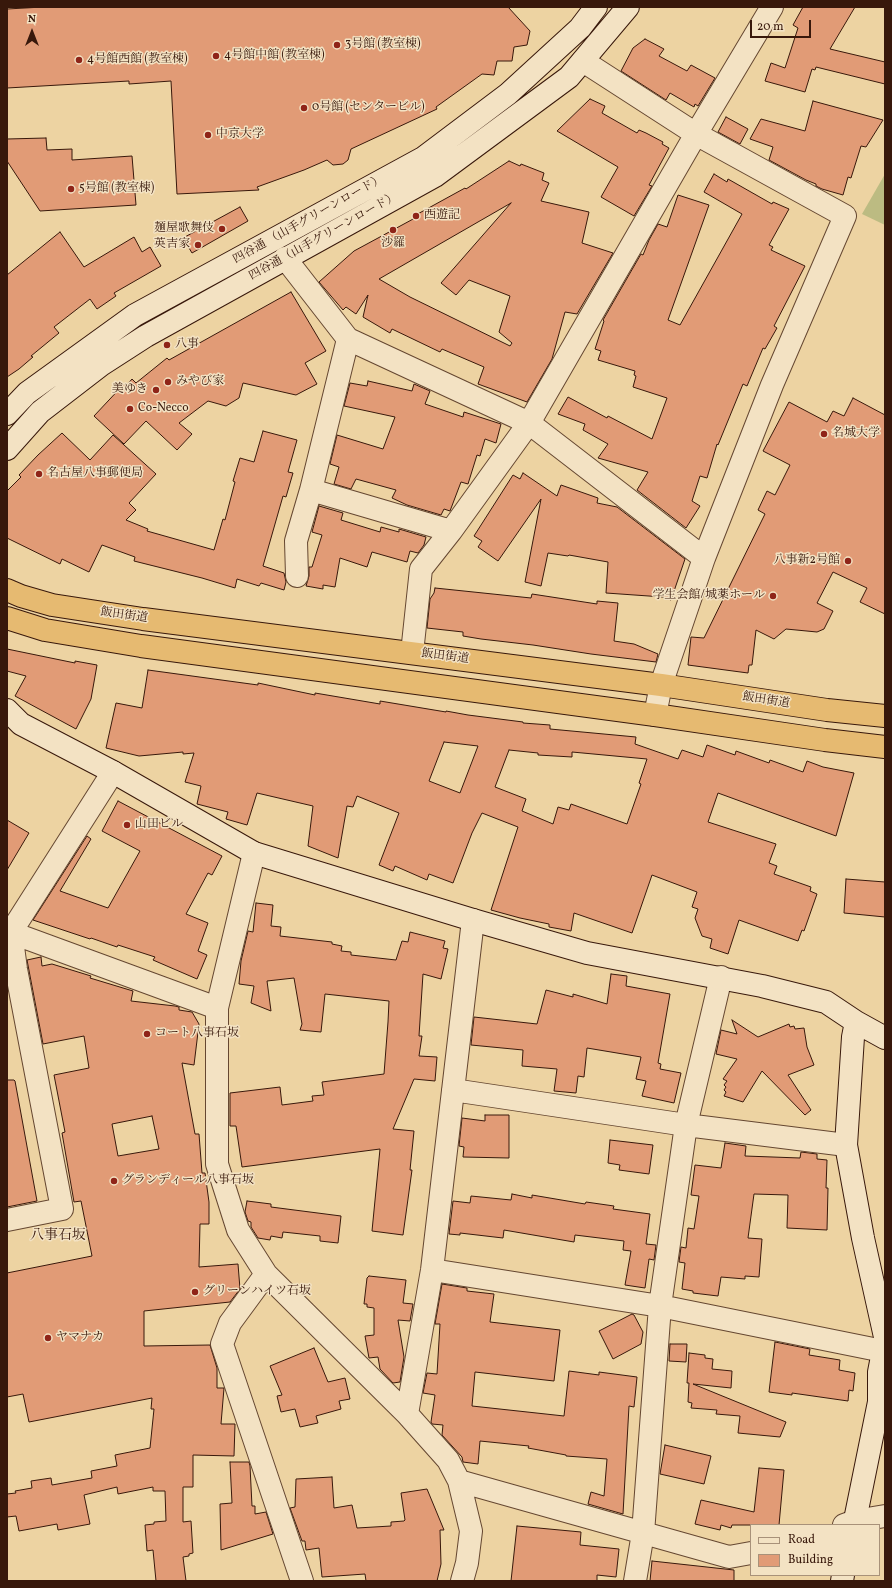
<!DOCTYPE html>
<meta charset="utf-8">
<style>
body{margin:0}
#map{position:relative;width:892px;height:1588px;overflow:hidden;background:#edd3a2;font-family:Vollkorn,serif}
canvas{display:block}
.frame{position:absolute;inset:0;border:8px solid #38180b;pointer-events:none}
.legend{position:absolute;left:750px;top:1524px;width:130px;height:52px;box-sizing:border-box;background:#f3e2c3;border:1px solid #a89179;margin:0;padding:5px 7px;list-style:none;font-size:12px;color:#38180b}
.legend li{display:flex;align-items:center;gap:8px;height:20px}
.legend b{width:20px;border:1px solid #a89179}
.north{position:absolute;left:12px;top:12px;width:40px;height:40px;-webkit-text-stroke:3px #f3e2c3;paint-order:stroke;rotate:0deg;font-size:11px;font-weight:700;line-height:16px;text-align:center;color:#38180b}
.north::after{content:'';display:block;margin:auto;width:14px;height:18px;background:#38180b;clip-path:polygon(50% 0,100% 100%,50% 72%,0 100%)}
.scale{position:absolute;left:750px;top:20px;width:61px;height:18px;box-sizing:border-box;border:2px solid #38180b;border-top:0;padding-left:5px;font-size:12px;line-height:14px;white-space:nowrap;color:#38180b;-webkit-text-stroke:3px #f3e2c3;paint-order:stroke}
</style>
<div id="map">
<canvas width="892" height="1588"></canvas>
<div class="frame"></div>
<ul class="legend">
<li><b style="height:5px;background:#f3e2c3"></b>Road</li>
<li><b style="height:11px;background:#e19b76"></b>Building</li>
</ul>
<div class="north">N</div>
<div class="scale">20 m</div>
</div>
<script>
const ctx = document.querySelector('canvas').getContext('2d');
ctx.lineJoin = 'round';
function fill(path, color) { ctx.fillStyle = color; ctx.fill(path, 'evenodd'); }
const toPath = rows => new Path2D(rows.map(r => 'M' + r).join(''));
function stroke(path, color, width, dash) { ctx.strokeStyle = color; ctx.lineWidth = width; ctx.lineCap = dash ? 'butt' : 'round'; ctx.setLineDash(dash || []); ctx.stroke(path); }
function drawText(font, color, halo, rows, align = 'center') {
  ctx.font = font + ' Vollkorn,"Noto Serif JP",serif'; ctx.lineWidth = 3; ctx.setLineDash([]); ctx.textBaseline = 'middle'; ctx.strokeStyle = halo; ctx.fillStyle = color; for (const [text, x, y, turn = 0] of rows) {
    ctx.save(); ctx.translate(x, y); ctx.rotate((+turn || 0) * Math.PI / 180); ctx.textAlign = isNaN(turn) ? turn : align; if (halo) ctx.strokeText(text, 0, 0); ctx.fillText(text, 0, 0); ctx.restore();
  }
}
const green = toPath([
 [885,174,885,225,862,214]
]);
const building = toPath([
 [43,7,508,7,530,31,527,45,514,47,512,61,497,61,494,75,482,74,436,107,437,109,351,149,348,160,343,164,333,165,327,160,304,170,257,187,259,190,177,194,171,81,129,84,129,81,7,88,7,9,43,7],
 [803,7,855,7,830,49,885,62,885,84,816,67,815,70,812,69,805,92,765,81,771,63,785,68,798,28,793,25,803,7],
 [645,39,664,49,659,56,687,71,691,65,715,78,698,106,695,104,694,107,670,93,666,100,621,71,633,48,645,39],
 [590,99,605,106,602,113,637,133,639,130,646,133,663,142,662,144,669,148,649,185,652,186,634,216,601,197,618,167,557,131,590,99],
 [813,101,883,120,866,147,861,146,851,178,848,177,843,195,822,189,816,186,816,184,806,180,769,160,773,147,750,139,761,119,805,131,813,101],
 [726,117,748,129,740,144,718,132,726,117],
 [46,138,47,150,72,149,72,160,132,156,136,205,40,211,7,161,7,139,46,138],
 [509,161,520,166,521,164,544,173,542,180,549,183,541,201,589,212,582,243,613,253,577,314,565,312,552,359,527,402,478,384,484,367,442,349,440,352,392,329,390,333,363,317,368,295,356,314,346,307,343,310,319,282,354,251,415,218,414,216,465,188,466,189,509,161],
 [511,203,441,283,456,295,469,280,510,296,499,332,512,343,510,346,410,297,379,279,511,203],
 [714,174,727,182,728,179,772,204,773,202,789,209,769,245,773,247,771,250,805,266,774,326,777,328,765,349,763,348,747,386,743,384,718,445,717,444,707,478,700,476,692,501,700,506,686,528,637,490,648,472,598,458,608,444,583,430,585,424,558,414,568,397,607,418,608,416,652,439,667,398,633,387,636,376,634,375,635,371,598,360,601,351,595,349,604,321,603,320,641,254,643,255,649,240,658,224,667,227,678,195,709,205,668,320,680,325,742,214,704,192,714,174],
 [240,207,248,221,192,253,183,238,240,207],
 [60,232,84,267,134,237,142,252,150,247,161,266,114,293,116,296,97,309,90,299,54,327,59,333,31,356,33,357,19,369,7,377,7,275,60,232],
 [291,292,326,351,305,363,317,384,296,395,243,383,239,398,226,406,208,401,179,423,192,434,177,450,146,421,124,444,94,416,124,384,126,386,132,379,136,383,167,358,169,360,291,292],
 [368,381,412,391,414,384,430,391,425,404,463,417,464,412,501,424,496,443,485,439,480,456,477,455,468,484,461,482,450,511,444,509,441,515,407,505,392,498,396,490,356,479,351,489,334,484,339,467,330,464,337,435,383,449,395,417,344,406,350,383,367,386,368,381],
 [853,398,885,415,885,614,860,602,867,588,833,572,817,603,833,611,824,629,817,632,786,629,774,639,756,630,752,665,749,665,748,673,688,665,691,637,704,638,765,514,758,510,767,491,775,495,790,465,763,451,789,402,827,422,833,411,844,416,853,398],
 [263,431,297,440,288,472,293,473,286,497,283,496,263,566,284,573,286,582,284,590,261,583,259,586,237,579,235,588,202,578,134,561,135,557,102,545,89,572,62,559,60,564,7,538,7,491,21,477,19,475,38,455,62,433,90,460,113,435,156,474,129,503,136,510,126,520,148,529,147,531,214,550,223,519,225,520,235,482,233,481,240,458,254,462,263,431],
 [523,473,557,496,561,485,598,498,597,503,617,507,685,559,671,600,663,597,606,593,608,562,569,555,568,556,548,553,541,586,525,582,541,499,498,561,478,547,482,541,474,536,513,475,520,479,523,473],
 [319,506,343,513,341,520,380,532,381,527,399,532,399,529,426,537,424,545,418,553,410,551,407,562,372,552,367,567,340,558,335,587,323,585,323,589,306,586,309,576,309,567,312,567,322,535,312,532,319,506],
 [435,588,531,598,532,594,597,604,597,601,618,603,614,641,634,644,658,654,656,662,591,654,533,645,481,639,463,636,463,632,427,628,430,599,434,593,435,588],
 [7,649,75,663,75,661,97,665,91,699,76,729,15,696,26,676,7,671,7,649],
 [148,670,258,685,258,683,315,695,315,693,380,704,380,701,446,712,446,711,468,715,523,722,523,723,550,725,550,729,636,737,635,744,678,759,682,750,703,757,707,745,735,755,736,751,769,763,770,760,803,772,807,761,823,767,854,773,836,836,718,793,708,822,776,844,769,863,777,866,774,874,811,887,810,891,817,894,804,931,802,930,798,941,739,920,728,954,710,948,712,939,702,936,695,918,698,909,692,907,697,892,652,875,632,933,574,913,571,931,549,927,549,924,520,918,491,910,518,827,482,813,472,833,453,883,429,874,427,880,395,866,393,871,379,865,399,813,357,796,353,807,347,806,338,858,308,846,313,806,257,793,247,825,226,819,228,812,197,804,201,786,185,782,194,753,183,754,183,752,139,756,106,748,116,703,142,708,148,670],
 [444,742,478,746,460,793,429,781,444,742],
 [509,750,538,753,538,755,572,757,572,752,647,759,639,783,641,784,627,824,571,804,569,810,558,807,553,824,522,811,526,799,495,787,509,750],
 [118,801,222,856,212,875,208,873,186,914,208,923,198,951,207,955,197,979,153,960,155,957,118,945,117,947,91,938,90,939,33,920,87,836,91,839,60,891,108,908,140,851,102,831,118,801],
 [7,820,29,833,7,870,7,820],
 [846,879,885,882,885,917,844,913,846,879],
 [256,903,273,905,271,926,281,927,280,936,332,942,332,944,342,946,341,951,351,952,351,955,396,960,402,941,408,942,410,932,445,941,443,948,448,949,441,979,423,974,419,1036,422,1036,419,1056,437,1057,435,1081,414,1079,393,1129,414,1131,410,1170,412,1170,403,1235,372,1231,380,1149,242,1167,236,1126,230,1126,230,1093,280,1087,282,1105,313,1101,312,1096,324,1095,322,1082,384,1074,388,1022,389,1001,325,994,321,1032,300,1030,302,1024,294,978,267,981,271,1011,251,1003,254,986,239,984,241,961,248,931,253,932,256,903],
 [41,957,42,966,52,964,91,976,90,978,133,991,131,1001,175,1006,179,1007,179,1010,192,1012,199,1024,194,1065,182,1063,195,1134,199,1134,202,1173,205,1173,209,1202,209,1224,200,1224,199,1267,238,1264,240,1289,230,1302,144,1311,144,1346,210,1345,217,1368,217,1388,224,1388,221,1424,235,1424,234,1456,193,1455,193,1487,183,1487,183,1522,191,1521,193,1553,189,1554,189,1556,183,1557,186,1581,156,1581,153,1550,147,1551,145,1525,154,1524,154,1522,166,1521,165,1491,153,1491,153,1487,118,1494,117,1487,84,1495,90,1524,58,1530,57,1524,19,1531,16,1516,7,1517,7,1494,16,1493,15,1491,32,1488,31,1481,51,1478,52,1485,92,1478,91,1471,117,1466,115,1455,150,1448,154,1409,151,1409,152,1398,29,1422,23,1394,7,1397,7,1273,92,1256,81,1201,74,1202,62,1133,65,1132,54,1075,89,1068,84,1036,43,1044,27,960,41,957],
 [152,1116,159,1149,118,1156,112,1124,152,1116],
 [611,974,627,976,626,986,670,994,658,1063,661,1064,660,1069,681,1073,674,1103,642,1096,646,1081,636,1079,641,1057,587,1048,584,1077,578,1076,576,1093,554,1091,557,1069,522,1066,523,1050,471,1045,474,1017,537,1024,546,990,573,997,573,994,607,1004,611,974],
 [732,1020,758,1037,789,1024,790,1027,794,1026,795,1029,804,1028,807,1047,814,1065,788,1075,811,1110,805,1115,762,1071,743,1102,724,1096,726,1092,724,1090,726,1087,724,1085,727,1081,723,1079,737,1059,716,1054,721,1030,737,1034,732,1020],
 [7,1080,14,1080,15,1081,37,1201,7,1207,7,1080],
 [485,1115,509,1115,509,1158,463,1157,464,1147,459,1146,462,1118,485,1121,485,1115],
 [610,1140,653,1145,649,1174,619,1170,620,1165,608,1163,610,1140],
 [725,1143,746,1146,745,1156,800,1158,801,1152,817,1154,817,1159,827,1160,826,1188,828,1188,827,1230,787,1228,788,1195,754,1194,748,1238,762,1239,759,1277,745,1276,745,1279,721,1277,718,1296,693,1293,693,1291,682,1289,685,1263,679,1262,681,1247,686,1248,688,1228,694,1229,699,1196,691,1195,695,1165,721,1168,725,1143],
 [512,1194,532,1198,532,1195,585,1204,586,1202,614,1206,613,1209,650,1214,646,1244,656,1245,654,1260,649,1259,645,1288,625,1285,631,1251,623,1250,624,1241,575,1235,574,1242,504,1230,503,1238,460,1233,460,1235,449,1234,453,1201,470,1203,471,1196,511,1200,512,1194],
 [247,1201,271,1204,271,1207,341,1216,338,1243,320,1241,320,1236,283,1232,282,1238,271,1236,270,1240,258,1238,251,1227,251,1222,248,1221,245,1212,247,1201],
 [369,1276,406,1280,403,1303,413,1304,410,1321,398,1320,404,1357,400,1382,393,1383,380,1369,378,1357,369,1358,365,1336,374,1335,374,1308,367,1307,367,1304,364,1304,367,1278,369,1276],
 [442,1284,467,1288,467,1291,494,1294,490,1322,560,1330,554,1381,475,1372,472,1406,564,1416,569,1371,599,1375,599,1372,637,1377,634,1407,629,1406,623,1514,588,1504,591,1492,604,1496,607,1459,566,1456,566,1455,528,1448,529,1446,480,1441,478,1464,463,1462,462,1457,442,1435,443,1425,432,1424,431,1422,435,1395,423,1393,427,1373,437,1374,440,1324,435,1324,442,1284],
 [632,1314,634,1315,643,1332,641,1344,613,1359,599,1331,632,1314],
 [775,1342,810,1349,809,1355,840,1360,839,1370,855,1373,853,1391,849,1390,848,1401,792,1393,792,1395,769,1392,775,1342],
 [670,1344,687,1344,686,1362,669,1361,670,1344],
 [314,1348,328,1382,345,1378,350,1399,339,1401,341,1409,316,1416,318,1423,300,1427,295,1409,281,1412,277,1396,282,1395,270,1366,314,1348],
 [689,1353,705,1355,705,1358,713,1359,712,1369,732,1371,731,1388,693,1384,786,1422,780,1437,738,1433,740,1416,716,1414,717,1410,691,1408,692,1403,688,1402,689,1383,687,1383,689,1353],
 [665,1445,711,1456,704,1484,660,1474,665,1445],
 [230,1462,249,1462,250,1466,252,1506,255,1506,255,1514,266,1512,273,1534,221,1550,220,1504,232,1503,230,1462],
 [759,1468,784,1470,779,1525,732,1525,731,1528,721,1525,720,1530,695,1524,701,1500,754,1512,759,1468],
 [332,1477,334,1508,352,1505,357,1528,391,1526,391,1522,404,1521,405,1520,401,1493,427,1489,444,1530,440,1530,441,1564,437,1581,366,1581,365,1574,322,1577,319,1548,306,1550,305,1541,302,1541,290,1508,295,1507,296,1479,332,1477],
 [517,1526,581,1532,580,1545,619,1549,616,1577,597,1575,597,1581,511,1581,517,1526],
 [652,1561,734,1570,734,1581,650,1581,652,1561]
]);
const street = toPath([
 [583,61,696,134,845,216,772,385,704,558,661,685,655,715],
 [285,258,348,339,529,423,704,558],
 [311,490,451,531,529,423,696,134,772,7],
 [297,576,296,541,311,490,348,339],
 [412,653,421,569,451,531],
 [254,853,217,1008,217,1164,238,1230,266,1274,407,1414,448,1460,459,1481,471,1531,467,1563,462,1581],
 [7,931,217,1008],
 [453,1090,686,1125,846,1145],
 [7,1220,62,1209,16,969,11,932,113,772],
 [432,1270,660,1306,883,1351],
 [266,1274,230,1323,222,1344,302,1581],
 [407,1414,432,1270,473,920],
 [459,1481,729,1557,751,1553],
 [844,1525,855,1521,885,1516],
 [635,1581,643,1533,660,1306,686,1125,721,977]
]);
const secondary = toPath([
 [7,414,27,393,135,315,423,158,508,94,580,28,596,7],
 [7,449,40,412,101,365,146,336,435,176,569,77,628,7],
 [7,710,21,724,113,772,254,853,473,920,587,953,762,986,826,1002,856,1022,885,1038],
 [856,1022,853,1037,846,1145,863,1238,885,1337],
 [854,1525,879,1402,879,1372,885,1341],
 [842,1581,843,1575]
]);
const highway = toPath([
 [7,590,21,596,52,605,143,619,661,685,827,710,885,716],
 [7,618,45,630,141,646,655,715,825,740,885,747]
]);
const markers = [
 [337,45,4,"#8f2418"],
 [216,56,4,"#8f2418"],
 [79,60,4,"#8f2418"],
 [304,108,4,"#8f2418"],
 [208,135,4,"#8f2418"],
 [71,189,4,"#8f2418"],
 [416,216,4,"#8f2418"],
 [222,229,4,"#8f2418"],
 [393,230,4,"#8f2418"],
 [198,245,4,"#8f2418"],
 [167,345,4,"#8f2418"],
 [168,382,4,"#8f2418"],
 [156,390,4,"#8f2418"],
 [130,409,4,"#8f2418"],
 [824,434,4,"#8f2418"],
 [39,474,4,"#8f2418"],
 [848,561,4,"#8f2418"],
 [773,596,4,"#8f2418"],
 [127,825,4,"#8f2418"],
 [147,1034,4,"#8f2418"],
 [114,1181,4,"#8f2418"],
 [195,1292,4,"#8f2418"],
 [48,1338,4,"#8f2418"]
];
const poiNames = [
 ["3号館 (教室棟)",345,45],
 ["4号館中館 (教室棟)",224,56],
 ["4号館西館 (教室棟)",87,60],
 ["0号館 (センタービル)",312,108],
 ["中京大学",216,135],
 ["5号館 (教室棟)",79,189],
 ["西遊記",424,216],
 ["麺屋歌舞伎",214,229,"right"],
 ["沙羅",393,244,"center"],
 ["英吉家",190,245,"right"],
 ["八事",175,345],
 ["みやび家",176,382],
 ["美ゆき",148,390,"right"],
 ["Co-Necco",138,409],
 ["名城大学",832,434],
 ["名古屋八事郵便局",47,474],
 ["八事新2号館",840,561,"right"],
 ["学生会館/城薬ホール",765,596,"right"],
 ["山田ビル",135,825],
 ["コート八事石坂",155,1034],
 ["グランディール八事石坂",122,1181],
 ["グリーンハイツ石坂",203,1292],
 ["ヤマナカ",56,1338]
];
const streetNames = [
 ["四谷通 （山手グリーンロード）",309,220,-29],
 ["四谷通（山手グリーンロード）",324,237,-29],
 ["飯田街道",124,616,8],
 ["飯田街道",445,657,7],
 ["飯田街道",766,701,9]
];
const quarterNames = [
 ["八事石坂",58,1236]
];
fill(green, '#bcbb82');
fill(building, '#e19b76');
stroke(building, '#38180b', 1);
stroke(street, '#654731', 24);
stroke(secondary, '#38180b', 24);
stroke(highway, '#38180b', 24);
stroke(street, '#f3e2c3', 22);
stroke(secondary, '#f3e2c3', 22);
stroke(highway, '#e6ba71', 22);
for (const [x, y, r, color] of markers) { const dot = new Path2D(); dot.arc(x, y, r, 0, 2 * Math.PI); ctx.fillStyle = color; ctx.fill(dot); stroke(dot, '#f3e2c3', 1.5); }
drawText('12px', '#38180b', '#f3e2c3', poiNames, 'left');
drawText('12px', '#38180b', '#f3e2c3', streetNames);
drawText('14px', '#38180b', '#f3e2c3', quarterNames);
</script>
